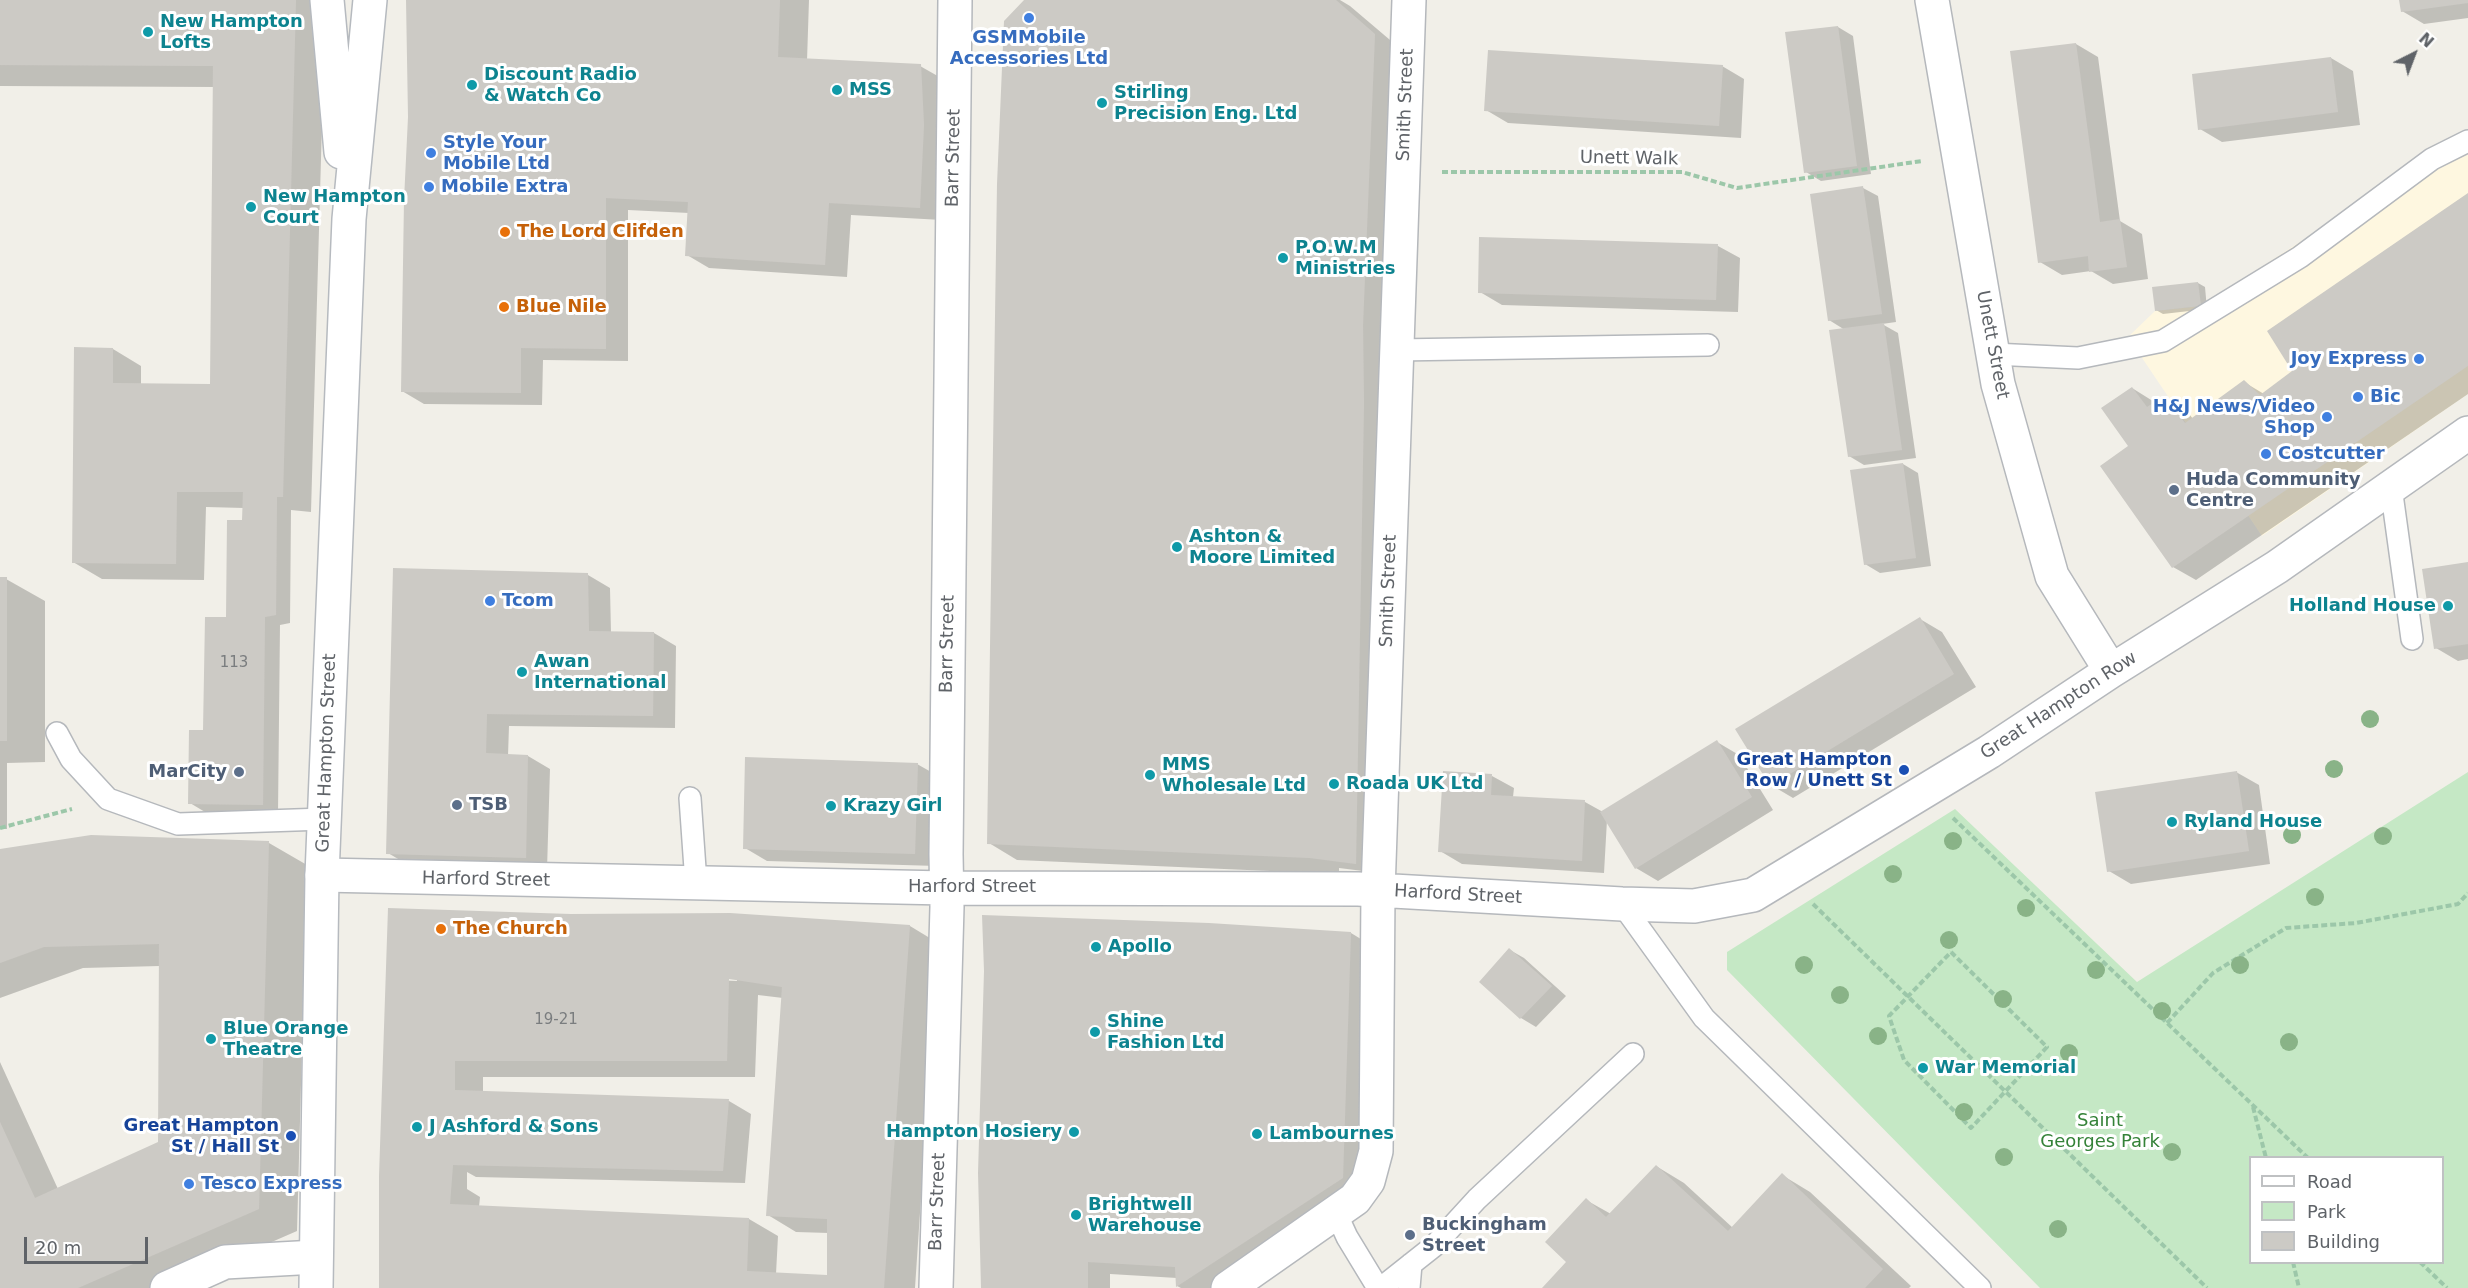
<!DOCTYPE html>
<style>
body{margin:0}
#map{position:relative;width:2468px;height:1288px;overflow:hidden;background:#f1efe8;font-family:"DejaVu Sans",sans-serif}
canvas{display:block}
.legend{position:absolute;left:2249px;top:1156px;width:195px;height:108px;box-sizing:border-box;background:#fff;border:2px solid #bfc1c3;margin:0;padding:8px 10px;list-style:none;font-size:18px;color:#5f6368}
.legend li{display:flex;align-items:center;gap:12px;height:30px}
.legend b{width:30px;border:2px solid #bfc1c3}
.north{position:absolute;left:2384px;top:24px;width:60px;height:60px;-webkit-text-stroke:4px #fff;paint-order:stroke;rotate:42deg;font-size:16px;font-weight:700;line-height:24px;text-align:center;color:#5f6368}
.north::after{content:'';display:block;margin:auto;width:21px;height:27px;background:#5f6368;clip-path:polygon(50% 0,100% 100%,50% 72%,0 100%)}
.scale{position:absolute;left:24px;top:1237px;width:124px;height:27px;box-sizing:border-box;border:3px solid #5f6368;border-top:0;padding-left:8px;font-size:18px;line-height:21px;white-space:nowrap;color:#5f6368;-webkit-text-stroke:4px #fff;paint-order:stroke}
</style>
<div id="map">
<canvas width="2468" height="1288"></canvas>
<ul class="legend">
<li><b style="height:8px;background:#fff"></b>Road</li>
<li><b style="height:16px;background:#c5e8c5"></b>Park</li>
<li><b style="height:16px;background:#cccac5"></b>Building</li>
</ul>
<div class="north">N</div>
<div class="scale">20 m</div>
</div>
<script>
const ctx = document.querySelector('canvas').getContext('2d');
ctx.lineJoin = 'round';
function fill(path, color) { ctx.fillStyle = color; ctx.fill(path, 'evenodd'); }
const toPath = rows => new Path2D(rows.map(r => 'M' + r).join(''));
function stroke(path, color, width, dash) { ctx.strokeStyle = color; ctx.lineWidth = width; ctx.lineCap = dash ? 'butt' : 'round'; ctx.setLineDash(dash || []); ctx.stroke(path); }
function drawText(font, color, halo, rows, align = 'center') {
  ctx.font = font + ' "DejaVu Sans",sans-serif'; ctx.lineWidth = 6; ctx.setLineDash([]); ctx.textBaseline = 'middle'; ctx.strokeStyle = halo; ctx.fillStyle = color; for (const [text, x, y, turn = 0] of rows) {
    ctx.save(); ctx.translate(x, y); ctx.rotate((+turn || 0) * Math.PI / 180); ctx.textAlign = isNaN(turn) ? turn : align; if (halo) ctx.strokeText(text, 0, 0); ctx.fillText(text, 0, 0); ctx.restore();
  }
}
const commercial = toPath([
 [2468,133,2468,394,2262,536,2128,337,2155,311,2201,306]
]);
const green = toPath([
 [2468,772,2468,1288,2040,1288,1727,970,1727,952,1955,809,2137,982],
 [2250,1158,2442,1158,2442,1262,2250,1262]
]);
const shadow = toPath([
 [0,0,335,0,323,88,311,512,291,510,290,623,280,625,278,813,205,812,190,803,228,619,244,522,244,508,206,507,204,580,102,579,73,562,113,349,141,366,141,385,211,386,214,87,0,86],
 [407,0,809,0,807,61,920,66,943,79,942,220,851,215,847,277,709,268,687,255,689,213,628,210,628,361,543,360,542,405,424,404,402,391,410,117],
 [1026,0,1340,0,1350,6,1403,51,1371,872,1339,868,1339,874,1017,860,989,843],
 [2401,0,2468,0,2468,18,2424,24,2402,11],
 [1838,27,1853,36,1871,174,1821,181,1806,172],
 [2076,44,2098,57,2120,221,2142,234,2148,279,2113,284,2091,271,2062,275,2040,262],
 [2331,58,2353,71,2360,125,2222,142,2200,129],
 [1722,66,1744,79,1741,138,1508,123,1486,110],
 [1863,188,1878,196,1896,322,1882,324,1898,333,1916,458,1864,465,1849,456,1845,330,1829,320],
 [2468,195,2468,394,2196,580,2173,567,2132,388,2156,403,2164,397,2186,410,2193,419,2244,382,2264,394,2294,372],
 [1718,246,1740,258,1738,312,1502,305,1480,292],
 [2198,283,2205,287,2207,309,2163,314,2156,310],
 [1903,464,1918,473,1931,566,1880,573,1865,564],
 [2468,563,2468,659,2458,661,2436,648],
 [395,570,588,575,610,588,611,633,654,633,676,646,675,728,509,726,508,756,528,756,550,769,547,870,410,866,388,853],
 [0,578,6,579,45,601,45,762,7,763,7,829,0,829],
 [1920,619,1942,632,1976,687,1793,798,1771,785],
 [1717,742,1739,755,1773,810,1658,881,1636,868,1607,820,1604,873,1462,864,1440,851,1492,776,1514,788,1513,797,1585,802,1603,812],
 [917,764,940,777,937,866,767,861,745,848],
 [2236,772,2259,785,2270,864,2131,884,2109,871],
 [269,843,307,865,297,1231,166,1288,0,1288,0,1062,58,1189,159,1143,160,966,83,968,0,998,0,850],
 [390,909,910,926,938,943,915,1288,380,1288],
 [593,975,737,978,737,981],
 [758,995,783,998,768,1215,796,1232,829,1233,829,1276,776,1274,778,1236,749,1219,479,1207,480,1197,467,1189,467,1172,476,1177,745,1183,751,1114,729,1101,483,1093,483,1077,755,1077],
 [1351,933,1379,950,1371,1195,1227,1288,1181,1288,1177,1286,1177,1278,1110,1274,1110,1288,982,1288],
 [1510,950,1524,958,1566,996,1536,1027,1521,1018,1481,982],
 [1656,1166,1684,1183,1733,1228,1782,1175,1810,1192,1911,1286,1909,1288,1544,1288,1569,1262,1586,1200,1611,1214]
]);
const building = toPath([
 [0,0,296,0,283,497,277,497,276,615,265,617,263,805,188,804,189,730,203,730,205,617,226,617,227,520,242,520,243,492,177,492,176,564,72,563,74,347,113,348,113,383,210,384,213,66,0,65],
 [406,0,780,0,778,57,921,64,924,125,920,208,829,203,825,265,685,256,688,202,606,198,606,349,521,348,521,393,401,392,404,200,408,117],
 [1024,0,1336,0,1375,34,1363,325,1364,403,1356,864,1310,858,987,844,997,184,1004,21],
 [2399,0,2468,0,2468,3,2401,12],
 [1838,26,1857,166,1804,173,1785,32],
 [2076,43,2100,222,2120,219,2127,267,2089,272,2088,256,2038,263,2010,51],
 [1488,50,1723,65,1719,126,1484,111],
 [2331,57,2338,112,2198,130,2192,74],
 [1863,186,1882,314,1828,321,1810,194],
 [2468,193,2468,366,2172,568,2100,466,2128,446,2101,408,2132,387,2147,407,2164,396,2185,423,2244,380,2260,395,2292,371,2267,331],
 [1479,237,1718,244,1716,300,1478,293],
 [2198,282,2201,306,2155,311,2152,287],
 [1884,323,1902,450,1848,457,1829,330],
 [1903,463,1916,558,1864,565,1850,470],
 [2468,562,2468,644,2434,649,2422,569],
 [393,568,588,573,589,631,654,632,653,716,487,714,486,753,528,755,526,858,386,854],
 [0,577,7,577,7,741,0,741],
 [1920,617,1954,674,1770,786,1735,729],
 [1717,740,1752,797,1635,869,1600,812],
 [745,757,918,763,915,854,743,849],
 [1443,771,1492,774,1491,795,1585,800,1582,861,1438,852],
 [2237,771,2249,851,2107,872,2095,792],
 [91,835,269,841,259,1209,78,1288,0,1288,0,1122,35,1198,158,1142,159,944,44,947,0,963,0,849],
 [388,908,571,914,730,913,910,925,884,1288,379,1288,379,1176],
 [729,979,782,987,766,1216,827,1219,827,1275,747,1271,749,1218,450,1204,453,1165,723,1171,729,1099,455,1090,455,1061,727,1061],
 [982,915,1209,923,1351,932,1343,1178,1176,1287,1175,1267,1088,1262,1088,1288,981,1288,978,1173,984,971],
 [1509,948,1552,986,1520,1019,1479,982],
 [1656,1165,1728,1231,1782,1173,1883,1269,1865,1288,1542,1288,1566,1262,1545,1242,1586,1198,1606,1217]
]);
const path = toPath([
 [1442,172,1682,172,1737,188,1922,161],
 [1953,818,2308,1158],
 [0,828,72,809],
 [1813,904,2207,1288],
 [1951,952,2047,1047,1971,1128,1904,1060,1889,1016,1951,952],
 [2167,1023,2213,973,2286,928,2356,923,2458,904,2468,893],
 [2253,1107,2266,1158],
 [2293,1262,2299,1288],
 [2420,1262,2447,1288]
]);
const service = toPath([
 [1397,350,1708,345],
 [1993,354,2078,358,2163,341,2300,257,2432,159,2468,141],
 [2391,487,2412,639],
 [57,733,71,759,108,799,178,824,324,819],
 [690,798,696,883],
 [1622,904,1704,1018,1980,1288],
 [1336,1213,1347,1237,1378,1288],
 [1381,1288,1434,1246,1477,1199,1633,1054],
 [1409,1288,1411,1264]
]);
const minor = toPath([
 [1932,0,1998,384,2052,576,2111,671],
 [322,875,946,888,1358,889,1622,904,1694,906,1753,895,1989,752,2111,671,2277,567,2468,433],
 [936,1288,947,907,946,854,955,0],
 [1228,1288,1355,1199,1368,1181,1376,1151,1378,891,1409,0]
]);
const tertiary = toPath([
 [167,1288,225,1262,316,1257]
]);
const secondary = toPath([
 [327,0,341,152],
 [316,1288,322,875,349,219,370,0]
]);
const trees = [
 [2370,719],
 [2334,769],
 [2292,835],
 [2383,836],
 [1953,841],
 [1893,874],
 [2315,897],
 [2026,908],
 [1949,940],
 [1804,965],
 [2240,965],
 [2096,970],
 [1840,995],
 [2003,999],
 [2162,1011],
 [1878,1036],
 [2289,1042],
 [2069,1053],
 [1964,1112],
 [2172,1152],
 [2004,1157],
 [2058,1229]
];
const markers = [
 [1029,18,6,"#3f7fe0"],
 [148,32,6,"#0f9aa8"],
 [472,85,6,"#0f9aa8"],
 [837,90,6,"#0f9aa8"],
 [1102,103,6,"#0f9aa8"],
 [431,153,6,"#3f7fe0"],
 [429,187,6,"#3f7fe0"],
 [251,207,6,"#0f9aa8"],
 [505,232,6,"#e8710a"],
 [1283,258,6,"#0f9aa8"],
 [504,307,6,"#e8710a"],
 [2419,359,6,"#3f7fe0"],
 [2358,397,6,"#3f7fe0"],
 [2327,417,6,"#3f7fe0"],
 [2266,454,6,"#3f7fe0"],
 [2174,490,6,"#5c6f8a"],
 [1177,547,6,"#0f9aa8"],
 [490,601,6,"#3f7fe0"],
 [2448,606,6,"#0f9aa8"],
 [522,672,6,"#0f9aa8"],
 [1904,770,6,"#1a4fb4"],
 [239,772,6,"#5c6f8a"],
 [1150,775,6,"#0f9aa8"],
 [1334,784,6,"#0f9aa8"],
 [457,805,6,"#5c6f8a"],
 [831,806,6,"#0f9aa8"],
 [2172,822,6,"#0f9aa8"],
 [441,929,6,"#e8710a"],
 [1096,947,6,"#0f9aa8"],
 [1095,1032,6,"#0f9aa8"],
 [211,1039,6,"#0f9aa8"],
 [1923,1068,6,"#0f9aa8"],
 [417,1127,6,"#0f9aa8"],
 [1074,1132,6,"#0f9aa8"],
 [1257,1134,6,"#0f9aa8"],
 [291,1136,6,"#1a4fb4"],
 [189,1184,6,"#3f7fe0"],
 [1076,1215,6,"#0f9aa8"],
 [1410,1235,6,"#5c6f8a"]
];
const numberNames = [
 ["113",234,663],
 ["19-21",556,1020]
];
const cultureNames = [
 ["New Hampton",160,22],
 ["Lofts",160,43],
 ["Discount Radio",484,75],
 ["& Watch Co",484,96],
 ["MSS",849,90],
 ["Stirling",1114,93],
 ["Precision Eng. Ltd",1114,114],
 ["New Hampton",263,197],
 ["Court",263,218],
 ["P.O.W.M",1295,248],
 ["Ministries",1295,269],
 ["Ashton &",1189,537],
 ["Moore Limited",1189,558],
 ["Holland House",2436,606,"right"],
 ["Awan",534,662],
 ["International",534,683],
 ["MMS",1162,765],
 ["Wholesale Ltd",1162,786],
 ["Roada UK Ltd",1346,784],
 ["Krazy Girl",843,806],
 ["Ryland House",2184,822],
 ["Apollo",1108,947],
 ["Shine",1107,1022],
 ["Fashion Ltd",1107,1043],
 ["Blue Orange",223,1029],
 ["Theatre",223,1050],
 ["War Memorial",1935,1068],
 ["J Ashford & Sons",429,1127],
 ["Hampton Hosiery",1062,1132,"right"],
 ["Lambournes",1269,1134],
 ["Brightwell",1088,1205],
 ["Warehouse",1088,1226]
];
const shopNames = [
 ["GSMMobile",1029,38,"center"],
 ["Accessories Ltd",1029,59,"center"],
 ["Style Your",443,143],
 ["Mobile Ltd",443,164],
 ["Mobile Extra",441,187],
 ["Joy Express",2407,359,"right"],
 ["Bic",2370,397],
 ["H&J News/Video",2315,407,"right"],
 ["Shop",2315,428,"right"],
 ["Costcutter",2278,454],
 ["Tcom",502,601],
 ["Tesco Express",201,1184]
];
const streetNames = [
 ["Smith Street",1406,105,-88],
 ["Barr Street",954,158,-89],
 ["Unett Walk",1629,159,1],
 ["Unett Street",1992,345,79],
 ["Smith Street",1389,591,-88],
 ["Barr Street",948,644,-89],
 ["Great Hampton Row",2059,706,-33],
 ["Great Hampton Street",327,753,-88],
 ["Harford Street",486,880,1],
 ["Harford Street",972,887],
 ["Harford Street",1458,895,3],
 ["Barr Street",938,1202,-88]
];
const foodNames = [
 ["The Lord Clifden",517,232],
 ["Blue Nile",516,307],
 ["The Church",453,929]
];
const serviceNames = [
 ["Huda Community",2186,480],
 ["Centre",2186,501],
 ["MarCity",227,772,"right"],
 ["TSB",469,805],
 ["Buckingham",1422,1225],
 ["Street",1422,1246]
];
const transitNames = [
 ["Great Hampton",1892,760],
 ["Row / Unett St",1892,781],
 ["Great Hampton",279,1126],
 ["St / Hall St",279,1147]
];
const parkNames = [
 ["Saint",2100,1121],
 ["Georges Park",2100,1142]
];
fill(commercial, '#fef7e0');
fill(green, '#c5e8c5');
fill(shadow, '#0003');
fill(building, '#cccac5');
stroke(service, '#b5b8bc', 24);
stroke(minor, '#b5b8bc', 36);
stroke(tertiary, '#b5b8bc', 36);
stroke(secondary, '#b6babf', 36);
stroke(path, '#9cc7a9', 4, [6, 3]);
stroke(service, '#fff', 21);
stroke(minor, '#fff', 33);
stroke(tertiary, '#fff', 33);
stroke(secondary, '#fff', 33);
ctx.fillStyle = '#89b387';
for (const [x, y] of trees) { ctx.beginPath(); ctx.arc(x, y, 9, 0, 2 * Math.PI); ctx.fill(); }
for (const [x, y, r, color] of markers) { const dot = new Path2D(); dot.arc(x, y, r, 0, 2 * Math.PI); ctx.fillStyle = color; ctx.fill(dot); stroke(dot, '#fff', 2); }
drawText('15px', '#7a7d7f', null, numberNames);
drawText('bold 18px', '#0d838f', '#fff', cultureNames, 'left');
drawText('bold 18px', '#366cbe', '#fff', shopNames, 'left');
drawText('18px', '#5f6368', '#fff', streetNames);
drawText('bold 18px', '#c56008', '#fff', foodNames, 'left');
drawText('bold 18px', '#4e5e75', '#fff', serviceNames, 'left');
drawText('bold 18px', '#164399', '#fff', transitNames, 'right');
drawText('18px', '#348238', '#fff', parkNames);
</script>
